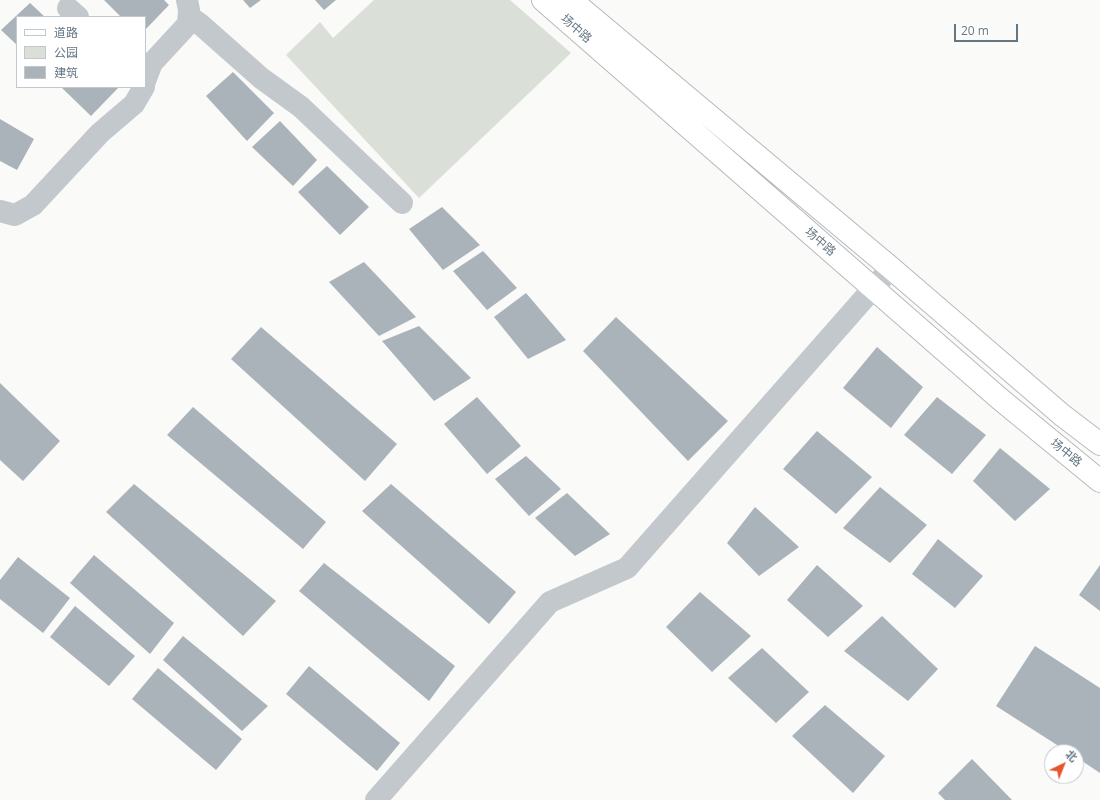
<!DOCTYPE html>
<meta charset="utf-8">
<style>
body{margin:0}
#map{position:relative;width:1100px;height:800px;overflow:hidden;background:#fafaf8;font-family:"Open Sans","Noto Sans SC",sans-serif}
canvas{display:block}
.legend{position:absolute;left:16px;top:16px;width:130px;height:72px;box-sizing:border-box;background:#fff;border:1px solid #c1c8cd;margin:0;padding:5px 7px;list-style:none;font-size:12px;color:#657683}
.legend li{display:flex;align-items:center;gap:8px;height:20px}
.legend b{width:20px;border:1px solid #c1c8cd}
.north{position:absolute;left:1044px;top:744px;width:40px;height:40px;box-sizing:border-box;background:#fff;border:1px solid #c1c8cd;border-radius:50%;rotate:43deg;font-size:11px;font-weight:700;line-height:16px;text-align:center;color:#657683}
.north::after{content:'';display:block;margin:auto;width:14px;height:18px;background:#e4572e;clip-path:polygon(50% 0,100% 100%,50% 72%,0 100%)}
.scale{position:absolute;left:954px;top:24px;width:64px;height:18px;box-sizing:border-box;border:2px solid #657683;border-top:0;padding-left:5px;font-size:12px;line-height:14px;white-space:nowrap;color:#657683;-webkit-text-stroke:3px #fff;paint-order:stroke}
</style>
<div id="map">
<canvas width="1100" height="800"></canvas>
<ul class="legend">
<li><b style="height:5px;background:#fff"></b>道路</li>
<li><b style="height:11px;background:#dadfd7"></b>公园</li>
<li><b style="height:11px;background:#aab3b9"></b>建筑</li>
</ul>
<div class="north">北</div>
<div class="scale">20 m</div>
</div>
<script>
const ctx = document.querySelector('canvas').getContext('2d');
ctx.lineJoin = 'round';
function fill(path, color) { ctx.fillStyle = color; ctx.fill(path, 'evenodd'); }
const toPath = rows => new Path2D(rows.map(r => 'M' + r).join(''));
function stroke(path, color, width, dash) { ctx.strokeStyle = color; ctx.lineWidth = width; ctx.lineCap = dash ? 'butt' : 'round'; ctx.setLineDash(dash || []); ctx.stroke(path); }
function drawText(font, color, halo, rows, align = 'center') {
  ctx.font = font + ' "Open Sans","Noto Sans SC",sans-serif'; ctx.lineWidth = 4; ctx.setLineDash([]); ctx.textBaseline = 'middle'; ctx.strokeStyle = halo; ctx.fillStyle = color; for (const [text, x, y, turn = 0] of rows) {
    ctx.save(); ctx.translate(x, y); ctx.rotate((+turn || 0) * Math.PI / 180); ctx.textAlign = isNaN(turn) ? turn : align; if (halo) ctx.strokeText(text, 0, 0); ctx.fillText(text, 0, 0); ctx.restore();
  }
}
const green = toPath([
 [374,0,510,0,571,53,419,198,286,55,320,22,333,38]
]);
const building = toPath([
 [104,0,164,0,169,5,145,30,145,17,121,17],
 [243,0,261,0,250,8],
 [315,0,336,0,324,10],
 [30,3,45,17,17,17,17,45,1,30],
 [233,72,274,113,247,141,206,96],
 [61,87,119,87,91,116],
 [0,119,34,139,17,170,0,161],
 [280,121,317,160,293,186,252,147],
 [327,166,369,207,340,235,298,192],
 [442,207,480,245,443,270,409,229],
 [483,251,517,288,487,310,453,271],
 [364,262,416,317,379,336,329,282],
 [526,293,566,340,528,359,494,317],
 [616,317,728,421,688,461,583,351],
 [419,326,471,378,434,401,382,341],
 [261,327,397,444,365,481,231,359],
 [877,347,923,387,891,428,843,388],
 [0,383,60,441,23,481,0,460],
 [477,397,521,446,487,474,444,424],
 [937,397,986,435,952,474,904,435],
 [193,407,326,522,303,549,167,435],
 [817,431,872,477,836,514,783,469],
 [1000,448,1050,489,1015,521,973,481],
 [526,456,561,489,529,516,495,479],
 [134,484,276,601,243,636,106,512],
 [391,484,516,592,489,624,362,511],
 [880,487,927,525,890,563,843,528],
 [567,493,610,534,575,556,535,518],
 [755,507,799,547,759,576,727,543],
 [938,539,983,576,955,608,912,574],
 [94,555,174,623,150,654,70,583],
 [18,557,70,598,43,633,0,599,0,580],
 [324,563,455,666,429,701,299,591],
 [817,565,863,606,828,637,787,600],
 [1100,565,1100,611,1079,595],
 [700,592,751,636,712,672,666,627],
 [75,606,135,656,109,686,50,637],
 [882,616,938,669,908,701,844,651],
 [183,636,268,706,242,731,163,660],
 [1035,646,1100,688,1100,773,1076,757,1076,752,1068,752,996,706],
 [762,648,809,692,776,723,728,678],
 [309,666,400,743,377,771,286,694],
 [158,668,242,739,216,770,132,699],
 [825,705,885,756,853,793,792,736],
 [972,759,1012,800,945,800,938,793]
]);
const minor = toPath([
 [68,8,78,17],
 [190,17,200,24,261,78,301,107,402,203],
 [145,81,152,63,188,24,189,10,187,0],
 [0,211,15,215,33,205,100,133,134,104,144,87],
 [376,800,550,602,627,568,891,268]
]);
const major = toPath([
 [543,0,1000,399,1100,481],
 [571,0,891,268,1062,415,1100,444]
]);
const streetNames = [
 ["场中路",576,29,41],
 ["场中路",820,242,41],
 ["场中路",1066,453,39]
];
fill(green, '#dadfd7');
fill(building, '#aab3b9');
stroke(major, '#b5babe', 24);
stroke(minor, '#c3c8cc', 22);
stroke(major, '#fff', 22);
drawText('12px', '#657683', '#fff', streetNames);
</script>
